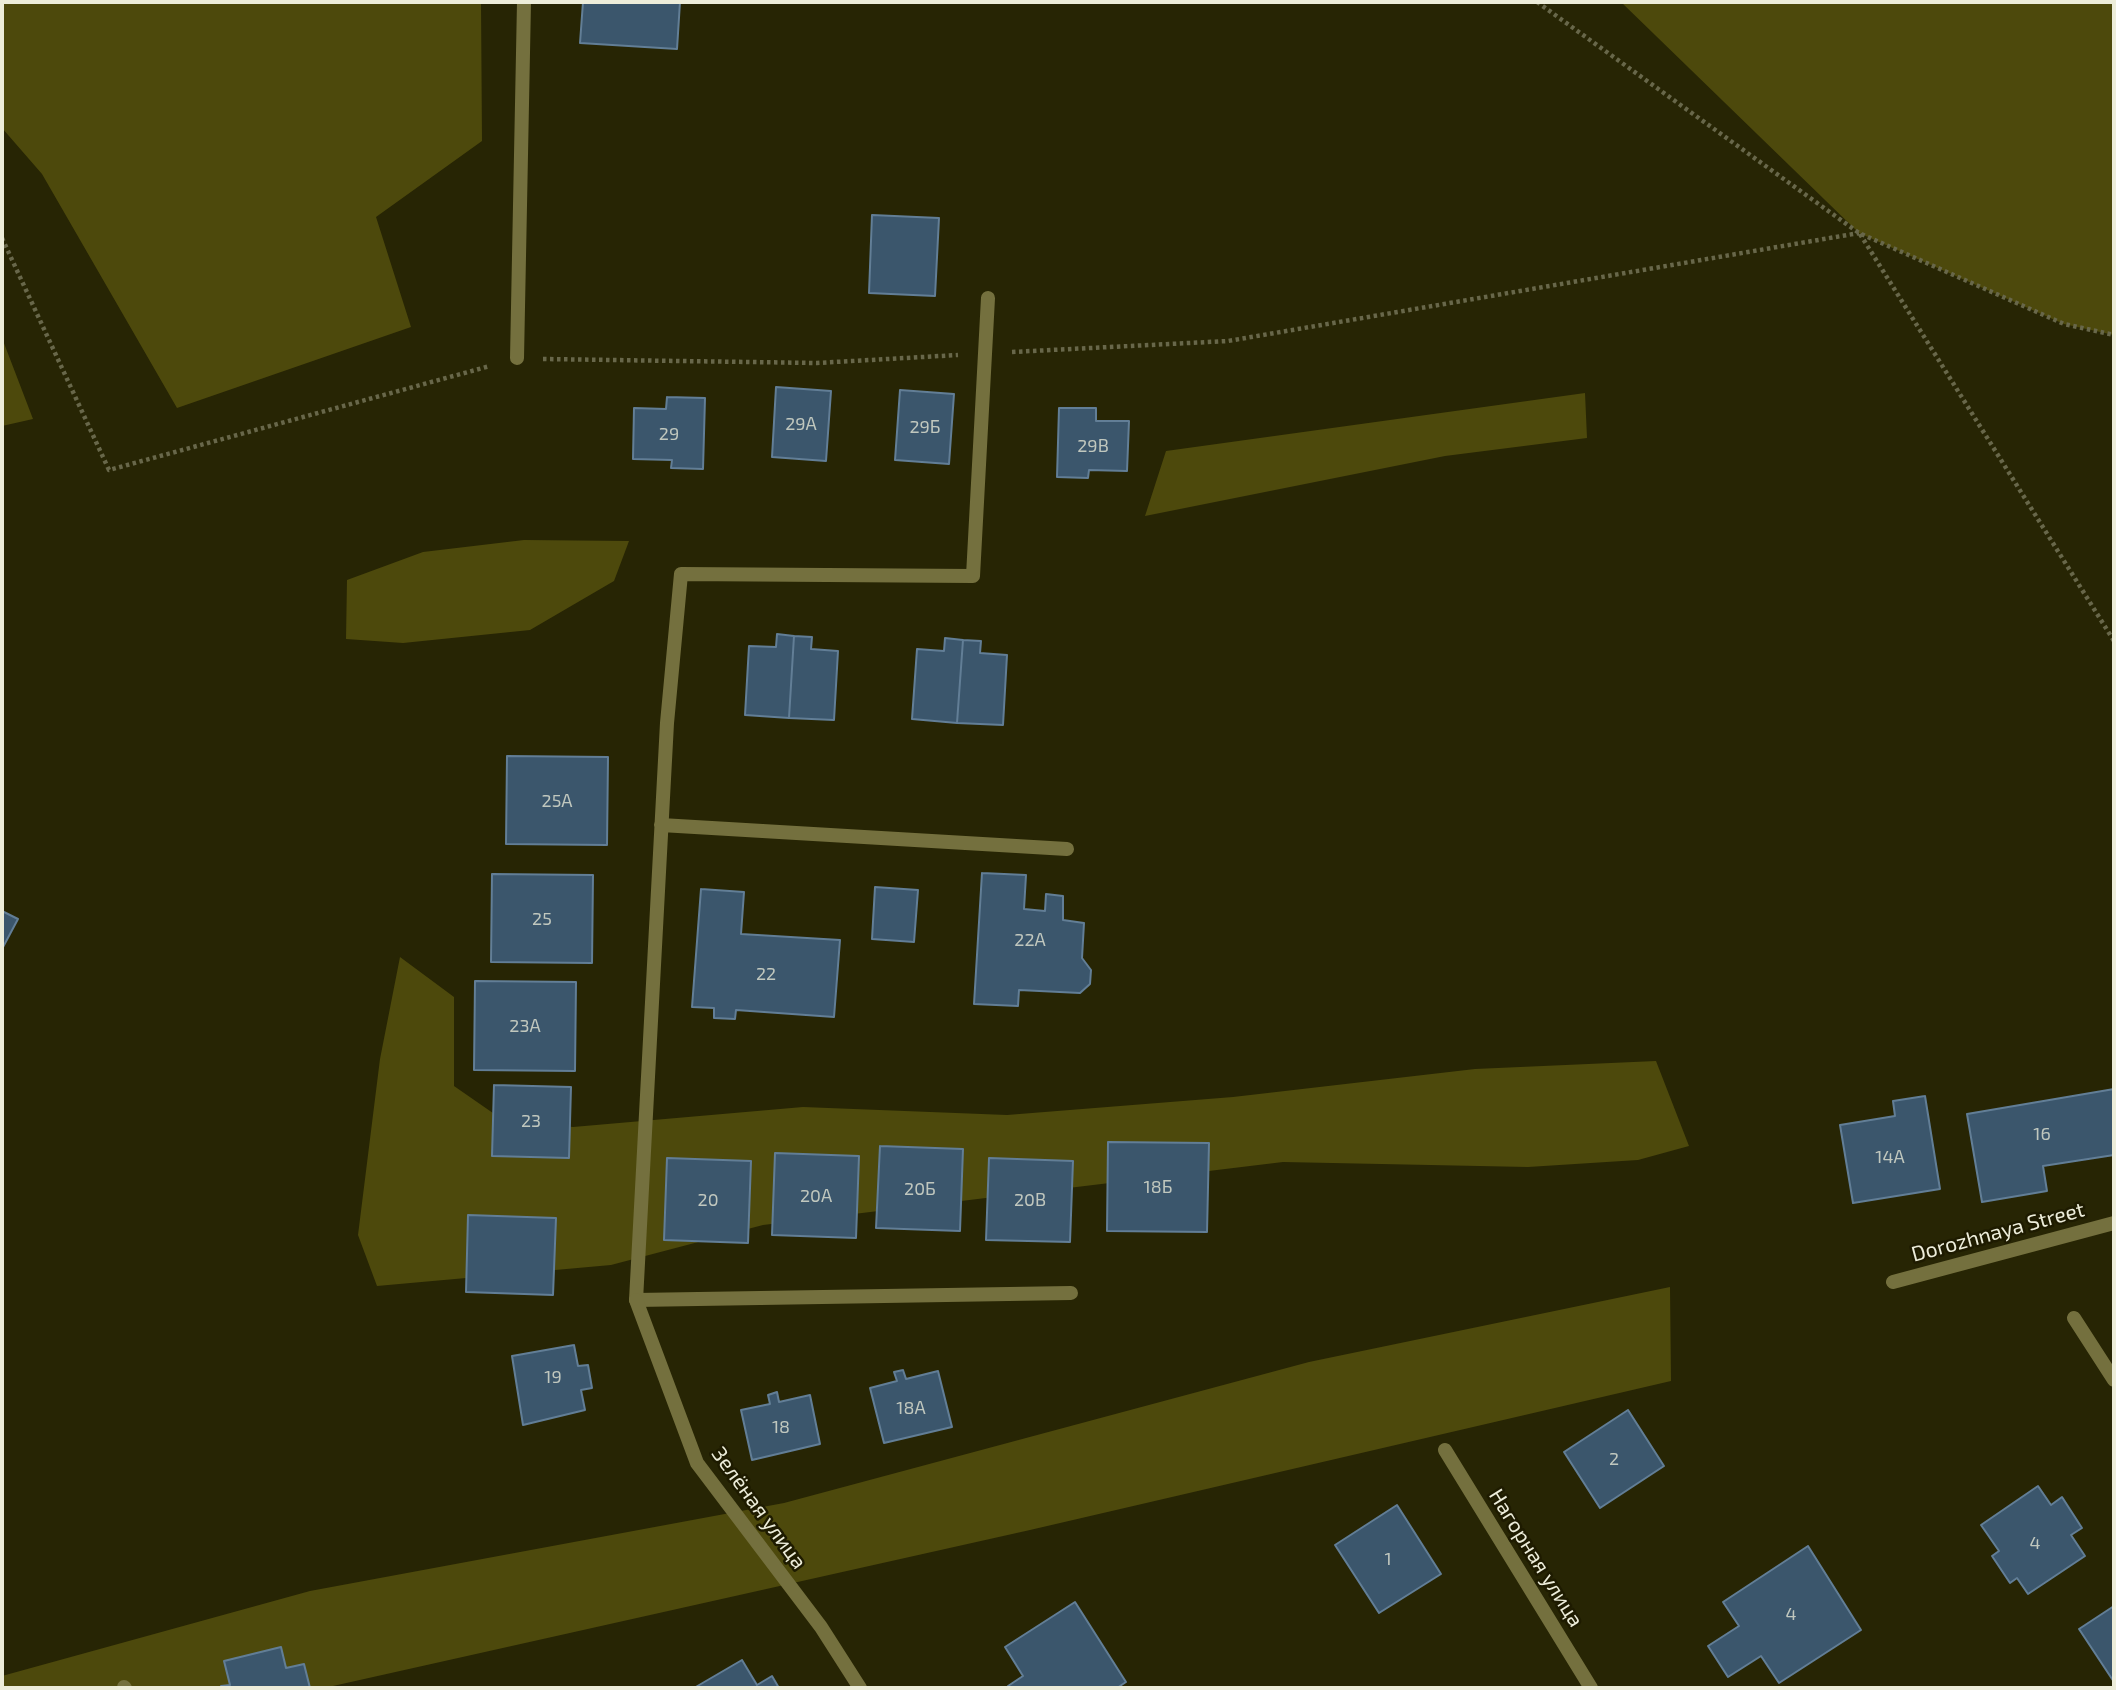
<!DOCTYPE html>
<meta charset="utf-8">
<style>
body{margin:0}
#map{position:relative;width:2116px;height:1690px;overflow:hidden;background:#272504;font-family:"Exo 2",sans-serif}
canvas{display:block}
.frame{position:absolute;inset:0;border:4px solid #ededda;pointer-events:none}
</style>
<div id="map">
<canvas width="2116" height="1690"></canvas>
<div class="frame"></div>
</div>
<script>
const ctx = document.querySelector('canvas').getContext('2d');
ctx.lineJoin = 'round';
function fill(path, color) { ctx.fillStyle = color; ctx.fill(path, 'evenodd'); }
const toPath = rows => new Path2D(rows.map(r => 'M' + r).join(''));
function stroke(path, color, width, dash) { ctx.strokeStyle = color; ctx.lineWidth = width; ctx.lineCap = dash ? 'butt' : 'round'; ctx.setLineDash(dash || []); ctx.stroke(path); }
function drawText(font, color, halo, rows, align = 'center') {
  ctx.font = font + ' "Exo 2",sans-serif'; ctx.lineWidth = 5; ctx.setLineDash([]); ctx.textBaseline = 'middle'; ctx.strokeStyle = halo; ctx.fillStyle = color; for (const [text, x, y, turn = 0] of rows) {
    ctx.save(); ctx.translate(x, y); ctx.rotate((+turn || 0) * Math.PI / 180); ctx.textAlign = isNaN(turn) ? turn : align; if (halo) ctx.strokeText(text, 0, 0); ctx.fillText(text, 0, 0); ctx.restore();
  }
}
const green = toPath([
 [2,2,481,2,482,141,376,217,411,327,177,408,42,174,2,128],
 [1621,2,2114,2,2114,335,2064,324,1859,233],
 [2,338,33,419,2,426],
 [1585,393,1587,438,1445,456,1145,516,1166,451],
 [524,540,629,541,614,581,530,630,403,643,346,639,347,580,423,552],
 [400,957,454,997,454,1086,503,1120,573,1127,803,1107,1007,1115,1233,1097,1475,1069,1656,1061,1689,1146,1638,1160,1528,1167,1283,1162,763,1225,611,1265,377,1286,358,1235,380,1059],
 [1670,1287,1671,1381,1030,1530,324,1688,2,1688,2,1676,310,1591,784,1503,1309,1362]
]);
const building = toPath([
 [583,2,680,2,677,49,580,43,583,2],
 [872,215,939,218,935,296,869,293,872,215],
 [776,387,831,391,826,461,772,457,776,387],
 [900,390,954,394,949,464,895,460,900,390],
 [667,397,705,398,703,469,671,468,672,460,633,459,634,408,666,409,667,397],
 [1059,408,1096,408,1096,421,1129,421,1127,471,1089,470,1088,478,1057,477,1059,408],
 [777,634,794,636,789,718,745,715,749,646,776,647,777,634],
 [794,636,812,637,811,649,838,651,834,720,789,718,794,636],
 [945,638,963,640,957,723,912,719,917,649,944,651,945,638],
 [963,640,981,641,980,653,1007,655,1003,725,957,723,963,640],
 [507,756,608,757,607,845,506,844,507,756],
 [982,873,1026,875,1024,909,1045,911,1046,894,1063,896,1063,920,1084,923,1082,958,1091,970,1090,984,1080,993,1019,990,1018,1006,974,1004,982,873],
 [492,874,593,875,592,963,491,962,492,874],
 [875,887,918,890,914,942,872,939,875,887],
 [701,889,744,892,741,934,840,940,834,1017,736,1010,735,1019,714,1018,714,1008,692,1007,701,889],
 [2,911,18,919,2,949,2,911],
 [475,981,576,982,575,1071,474,1070,475,981],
 [494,1085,571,1087,569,1158,492,1156,494,1085],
 [2114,1089,2114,1155,2043,1166,2047,1191,1982,1202,1967,1114,2114,1089],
 [1925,1096,1940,1189,1853,1203,1840,1125,1895,1116,1893,1101,1925,1096],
 [1108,1142,1209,1143,1207,1232,1107,1231,1108,1142],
 [880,1146,963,1149,960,1231,876,1228,880,1146],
 [775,1153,859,1156,856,1238,772,1235,775,1153],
 [667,1158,751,1161,748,1243,664,1240,667,1158],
 [989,1158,1073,1161,1070,1242,986,1240,989,1158],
 [468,1215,556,1218,553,1295,466,1292,468,1215],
 [574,1345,578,1366,588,1365,592,1388,581,1390,585,1410,523,1425,512,1356,574,1345],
 [903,1370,906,1379,938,1371,952,1427,884,1443,870,1388,897,1381,894,1372,903,1370],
 [777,1392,779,1402,810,1395,820,1444,752,1460,741,1410,770,1404,768,1395,777,1392],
 [1628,1410,1664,1466,1600,1508,1564,1452,1628,1410],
 [2038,1486,2051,1505,2062,1497,2082,1528,2071,1535,2085,1556,2028,1594,2017,1578,2010,1583,1992,1556,1999,1551,1981,1525,2038,1486],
 [1397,1505,1441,1574,1379,1613,1335,1545,1397,1505],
 [1808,1546,1861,1630,1779,1683,1761,1656,1728,1677,1708,1646,1739,1626,1723,1602,1808,1546],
 [1075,1602,1126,1682,1117,1688,1010,1688,1008,1686,1023,1676,1005,1647,1075,1602],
 [2114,1606,2114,1682,2079,1629,2114,1606],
 [281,1647,286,1668,304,1664,310,1688,221,1688,221,1686,230,1685,224,1661,281,1647],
 [742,1660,757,1685,772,1676,779,1688,694,1688,742,1660]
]);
const path = toPath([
 [1537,2,1859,233,2064,324,2114,335],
 [1860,234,2114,641],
 [2,238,109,470,490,366],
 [1012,352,1228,341,1859,233],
 [543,359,817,363,958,355]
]);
const service = toPath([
 [988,298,973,576,681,574,667,723,636,1300,1071,1293],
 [517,358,524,2],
 [661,825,1067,849]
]);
const minor = toPath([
 [1893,1282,2114,1223],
 [636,1300,697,1463,821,1627,860,1688],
 [2074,1318,2114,1380],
 [1445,1450,1591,1688],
 [124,1687,125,1688]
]);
const numberNames = [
 ["29А",801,424],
 ["29Б",925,427],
 ["29",669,434],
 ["29В",1093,446],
 ["25А",557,801],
 ["25",542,919],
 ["22А",1030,940],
 ["22",766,974],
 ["23А",525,1026],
 ["23",531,1121],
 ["16",2042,1134],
 ["14А",1890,1157],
 ["18Б",1158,1187],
 ["20Б",920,1189],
 ["20А",816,1196],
 ["20",708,1200],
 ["20В",1030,1200],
 ["19",553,1377],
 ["18А",911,1408],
 ["18",781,1427],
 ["2",1614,1459],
 ["4",2035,1543],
 ["1",1388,1559],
 ["4",1791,1614]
];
const streetNames = [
 ["Dorozhnaya Street",1998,1232,-15],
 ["Зелёная улица",759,1508,54],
 ["Нагорная улица",1536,1558,58]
];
fill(green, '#4d490c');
fill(building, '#3b566c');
stroke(building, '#627e96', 2);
stroke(path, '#68674a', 4.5, [3.5, 3.5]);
stroke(service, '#74703e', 14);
stroke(minor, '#74703e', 14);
drawText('18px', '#c0c7be', null, numberNames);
drawText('21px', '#ededda', '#1e1b00', streetNames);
</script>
